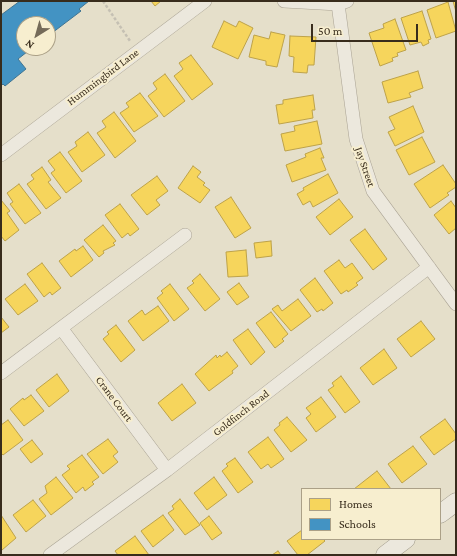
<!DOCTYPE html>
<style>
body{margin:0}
#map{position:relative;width:457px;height:556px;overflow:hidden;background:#e5dfca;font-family:"Crimson Pro",serif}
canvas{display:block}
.frame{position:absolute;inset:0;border:2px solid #382c1c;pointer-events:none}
.legend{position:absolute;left:301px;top:488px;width:140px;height:52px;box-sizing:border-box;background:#f7eecf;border:1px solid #aba087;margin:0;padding:5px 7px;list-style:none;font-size:12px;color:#382c1c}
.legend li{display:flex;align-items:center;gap:8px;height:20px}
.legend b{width:20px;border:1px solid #aba087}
.north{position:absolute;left:16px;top:16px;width:40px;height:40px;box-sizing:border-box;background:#f7eecf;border:1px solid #aba087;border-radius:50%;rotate:217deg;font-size:11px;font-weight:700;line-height:16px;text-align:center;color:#382c1c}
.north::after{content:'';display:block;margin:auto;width:14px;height:18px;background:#756b59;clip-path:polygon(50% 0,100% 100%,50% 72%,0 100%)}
.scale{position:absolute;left:311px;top:24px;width:107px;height:18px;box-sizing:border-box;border:2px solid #382c1c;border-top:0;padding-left:5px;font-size:12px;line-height:14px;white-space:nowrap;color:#382c1c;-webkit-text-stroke:3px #f7eecf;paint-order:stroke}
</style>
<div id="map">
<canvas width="457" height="556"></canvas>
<div class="frame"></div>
<ul class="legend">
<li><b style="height:11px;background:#f6d55c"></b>Homes</li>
<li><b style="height:11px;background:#4393c3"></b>Schools</li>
</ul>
<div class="north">N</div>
<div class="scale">50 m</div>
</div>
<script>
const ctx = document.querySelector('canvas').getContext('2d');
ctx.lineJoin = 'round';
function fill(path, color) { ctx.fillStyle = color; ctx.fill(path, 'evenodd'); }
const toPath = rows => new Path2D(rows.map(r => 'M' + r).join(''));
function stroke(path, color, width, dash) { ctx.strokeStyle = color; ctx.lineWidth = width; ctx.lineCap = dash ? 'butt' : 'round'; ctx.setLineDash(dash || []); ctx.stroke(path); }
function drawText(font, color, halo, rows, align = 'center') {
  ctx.font = font + ' "Crimson Pro",serif'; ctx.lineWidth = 4; ctx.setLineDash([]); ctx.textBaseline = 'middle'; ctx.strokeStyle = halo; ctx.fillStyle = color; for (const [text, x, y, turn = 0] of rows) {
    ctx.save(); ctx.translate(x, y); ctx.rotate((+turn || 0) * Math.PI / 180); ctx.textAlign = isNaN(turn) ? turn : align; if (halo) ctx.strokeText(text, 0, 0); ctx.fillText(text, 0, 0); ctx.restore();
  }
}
const homes = toPath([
 [151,1,161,1,155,6,151,1],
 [453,1,456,1,456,12,453,1],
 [448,2,456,31,436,38,427,10,448,2],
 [422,11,431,39,428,40,429,43,423,46,421,42,410,45,401,18,422,11],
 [395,19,406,50,397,53,398,56,392,58,393,61,380,66,369,33,384,28,383,24,395,19],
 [224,21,236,27,239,21,253,28,238,59,212,47,224,21],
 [271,32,285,35,277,67,266,65,266,61,249,57,254,35,269,39,271,32],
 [290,36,316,37,314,65,308,65,307,73,293,72,294,57,289,56,290,36],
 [191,55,213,84,192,100,174,76,183,69,179,63,191,55],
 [418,71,423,88,409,93,411,97,388,103,382,82,418,71],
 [165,74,185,101,164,117,148,96,157,89,153,83,165,74],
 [140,93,158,116,134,132,120,113,129,107,126,103,140,93],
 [313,95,315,110,312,110,313,118,279,124,276,105,283,104,283,100,313,95],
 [413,106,424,132,395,146,388,132,395,129,389,117,413,106],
 [114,112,136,141,115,158,97,133,106,127,102,121,114,112],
 [317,121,322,144,285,151,281,134,295,131,294,126,317,121],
 [88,132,105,155,82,172,68,152,77,146,75,142,88,132],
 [422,137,435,162,409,175,396,150,422,137],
 [320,148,324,158,321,158,326,170,292,182,286,165,306,157,305,154,320,148],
 [60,152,82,181,66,193,51,173,55,170,48,161,60,152],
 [443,165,456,184,456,187,447,193,449,195,430,208,414,184,443,165],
 [193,166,201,172,197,177,205,183,203,185,210,190,200,203,178,188,193,166],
 [42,167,51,180,48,182,61,198,46,209,27,184,34,179,31,175,42,167],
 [328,174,338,193,313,207,310,201,303,205,297,194,304,190,303,188,328,174],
 [157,176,168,191,156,200,160,205,147,215,131,195,157,176],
 [19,184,41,213,25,224,10,204,13,202,7,193,19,184],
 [231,197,251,228,235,238,215,207,231,197],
 [339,199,353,217,330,235,316,217,339,199],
 [1,200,10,211,7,213,19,230,5,241,1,236,1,200],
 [451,201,456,208,456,228,449,234,434,215,451,201],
 [120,204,139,229,130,236,128,233,122,238,105,215,120,204],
 [103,225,116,241,113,243,115,245,103,251,104,253,99,257,84,240,103,225],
 [365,229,387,259,373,270,350,240,365,229],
 [271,241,272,256,256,258,254,243,271,241],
 [83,246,93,260,71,277,59,261,75,249,76,251,83,246],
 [246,250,248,276,228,277,226,252,246,250],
 [339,260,345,268,352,263,363,278,356,283,358,285,348,292,347,290,341,294,324,271,339,260],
 [42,263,61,288,52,295,50,292,44,297,27,274,42,263],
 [200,274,220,299,205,311,187,288,194,283,192,281,200,274],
 [315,278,333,303,323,311,322,309,317,312,300,290,315,278],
 [239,283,249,297,237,305,227,292,239,283],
 [25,284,38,301,18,315,5,299,25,284],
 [170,284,189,309,174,321,157,298,163,293,161,291,170,284],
 [298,299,311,316,291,331,272,309,278,305,282,311,298,299],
 [158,306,169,321,143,341,128,321,142,310,145,315,158,306],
 [271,312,288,334,282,339,284,341,275,348,256,323,271,312],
 [1,317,9,327,1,333,1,317],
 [421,321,435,339,411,357,397,339,421,321],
 [116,325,135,350,121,362,103,339,109,334,107,332,116,325],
 [248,329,265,352,251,365,233,340,248,329],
 [384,349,397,368,373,385,360,368,384,349],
 [227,352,238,366,232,371,233,373,209,391,195,374,216,355,217,358,220,355,221,357,227,352],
 [57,374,69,391,49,407,36,390,57,374],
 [341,376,360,402,345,413,328,390,334,386,332,383,341,376],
 [182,384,196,403,172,421,158,403,182,384],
 [31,395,44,411,24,426,10,409,23,398,24,400,31,395],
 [321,397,336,417,316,432,306,418,311,414,306,408,321,397],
 [287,417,307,440,291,452,274,430,280,425,279,423,287,417],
 [445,419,456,434,456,439,434,455,420,437,445,419],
 [8,420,23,440,3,455,1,453,1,425,8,420],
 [268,437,284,459,271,468,268,464,261,469,248,452,268,437],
 [108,439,118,452,113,456,118,462,103,474,87,454,108,439],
 [32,440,43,454,31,463,20,449,32,440],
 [413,446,427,464,402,483,388,464,413,446],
 [82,455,99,477,92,482,94,484,85,491,83,487,76,493,62,475,70,469,67,466,82,455],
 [235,458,253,482,238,493,222,471,228,466,226,464,235,458],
 [377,471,391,489,354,489,377,471],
 [56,477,73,498,51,515,39,499,47,493,45,486,56,477],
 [214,477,227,495,207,510,194,493,214,477],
 [180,499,200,525,185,535,168,513,174,509,172,506,180,499],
 [33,500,46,516,26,532,13,515,33,500],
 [1,515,16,538,2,550,1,549,1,515],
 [163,515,174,530,153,547,141,531,163,515],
 [209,516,222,533,212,540,200,523,209,516],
 [302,530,302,539,323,539,325,541,307,555,298,555,287,541,302,530],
 [135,536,149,555,118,555,115,551,135,536],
 [278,551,281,555,272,555,278,551]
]);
const schools = toPath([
 [20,1,89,1,79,9,81,11,48,36,48,24,24,24,24,48,32,48,18,59,26,69,5,86,3,84,1,86,1,15,20,1]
]);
const path = toPath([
 [103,1,130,41]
]);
const minor = toPath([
 [284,1,338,4,347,1],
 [338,4,356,139,373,191,456,304],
 [1,155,205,1],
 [61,328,167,470],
 [1,373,185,235],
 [50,555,167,470,429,267]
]);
const secondary = toPath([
 [440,514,456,502],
 [385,555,406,539]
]);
const streetNames = [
 ["Hummingbird Lane",103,77,-37],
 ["Jay Street",365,167,71],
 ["Crane Court",114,399,53],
 ["Goldfinch Road",241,413,-38]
];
fill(homes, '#f6d55c');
stroke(homes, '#bda249', 1);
fill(schools, '#4393c3');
stroke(schools, '#407491', 1);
stroke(minor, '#aaa394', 14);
stroke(secondary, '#999384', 19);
stroke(path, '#c5c0b3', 2.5, [3, 2]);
stroke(minor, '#ece8dd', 13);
stroke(secondary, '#ece8dd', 18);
drawText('11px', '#382c1c', '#f7eecf', streetNames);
</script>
